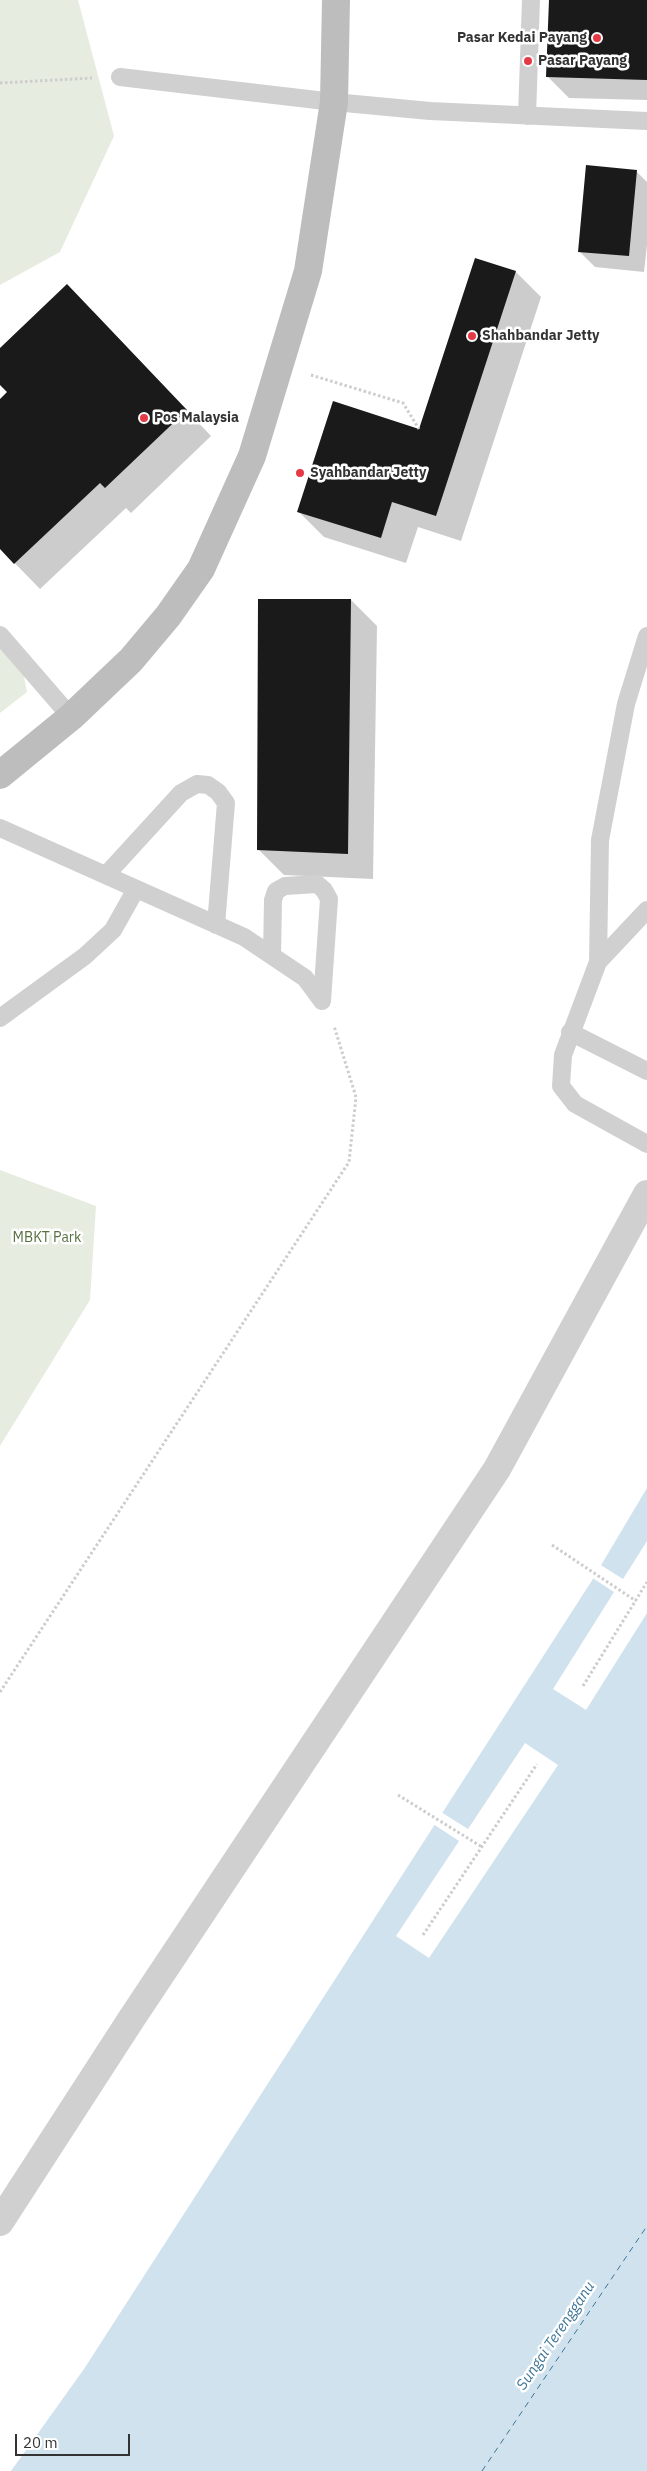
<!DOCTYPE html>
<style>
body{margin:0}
#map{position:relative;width:647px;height:2471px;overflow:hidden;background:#fff;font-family:"IBM Plex Sans",sans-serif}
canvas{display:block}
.scale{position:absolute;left:15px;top:2434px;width:115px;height:22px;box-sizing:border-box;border:2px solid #333;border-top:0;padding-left:6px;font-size:15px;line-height:18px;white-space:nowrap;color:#333;-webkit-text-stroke:4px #fff;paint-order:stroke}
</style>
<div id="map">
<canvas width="647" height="2471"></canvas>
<div class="scale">20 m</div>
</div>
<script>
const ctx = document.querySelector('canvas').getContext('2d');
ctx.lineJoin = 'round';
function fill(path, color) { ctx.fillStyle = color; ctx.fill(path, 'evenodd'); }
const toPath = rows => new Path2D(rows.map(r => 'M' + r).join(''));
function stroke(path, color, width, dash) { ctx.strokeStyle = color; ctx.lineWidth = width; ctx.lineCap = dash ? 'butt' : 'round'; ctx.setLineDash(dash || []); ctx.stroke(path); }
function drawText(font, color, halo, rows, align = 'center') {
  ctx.font = font + ' "IBM Plex Sans",sans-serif'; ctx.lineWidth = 5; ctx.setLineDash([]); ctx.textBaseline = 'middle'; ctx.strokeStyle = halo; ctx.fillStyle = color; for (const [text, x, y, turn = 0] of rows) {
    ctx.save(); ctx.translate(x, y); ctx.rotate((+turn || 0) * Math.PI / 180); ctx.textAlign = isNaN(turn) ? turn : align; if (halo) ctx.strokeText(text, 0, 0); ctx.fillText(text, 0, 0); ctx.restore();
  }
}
const green = toPath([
 [0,0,78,0,114,136,60,252,0,285],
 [0,638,22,666,27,692,0,713],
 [0,1170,96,1206,90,1300,0,1446]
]);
const water = toPath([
 [647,1488,647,2471,11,2471,84,2369,591,1582]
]);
const pier = toPath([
 [647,1541,647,1613,586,1710,553,1689,614,1592,591,1577,599,1564,623,1579],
 [525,1743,558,1765,429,1958,396,1936,459,1841,433,1824,441,1812,468,1829]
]);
const shadow = toPath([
 [550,0,647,0,647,100,569,98,547,76],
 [637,172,647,182,647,245,644,272,595,267,579,251],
 [476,259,516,272,541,297,461,541,418,527,406,563,324,537,299,512,420,431],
 [93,311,211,436,131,513,126,508,40,589,0,548,0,401,9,392,0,383,0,349],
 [351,600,377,626,373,879,284,875,259,850]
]);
const ferry = toPath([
 [482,2471,647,2226]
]);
const building = toPath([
 [549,0,647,0,647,80,546,77],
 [586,165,637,170,629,256,578,252],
 [475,258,516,271,436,516,392,502,381,538,297,512,333,401,419,429],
 [67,284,187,410,105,488,100,483,14,564,0,549,0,399,7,392,0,385,0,348],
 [258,599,351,599,348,854,257,850]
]);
const path = toPath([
 [0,83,92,78],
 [311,375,403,403,419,429],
 [552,1545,636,1601],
 [583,1686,647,1582],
 [0,1692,349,1162,356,1097,334,1026],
 [398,1795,482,1847],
 [423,1935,537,1764]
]);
const lane = toPath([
 [120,77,334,102,430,111,647,121],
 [527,116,531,0],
 [0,635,71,717],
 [647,636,626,704,600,840,598,962,563,1055,561,1086,575,1104,647,1144],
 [0,828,244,937,305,978,322,1001],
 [106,875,181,793,197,784,208,785,218,792,226,803,216,925],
 [272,956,273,900,276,891,285,886,317,884,324,890,329,899,322,1001],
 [598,962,647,910],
 [0,1018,85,956,113,930,136,889],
 [570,1032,647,1071]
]);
const street = toPath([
 [0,2222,130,2021,497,1469,647,1194]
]);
const secondary = toPath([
 [0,775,71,717,131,660,168,616,201,569,252,456,308,271,334,102,336,0]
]);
const markers = [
 [597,38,5,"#e63946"],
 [528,61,5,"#e63946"],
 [472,336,5,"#e63946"],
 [144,418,5,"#e63946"],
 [300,473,5,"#e63946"]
];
const poiNames = [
 ["Pasar Kedai Payang",587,38,"right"],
 ["Pasar Payang",538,61],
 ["Shahbandar Jetty",482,336],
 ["Pos Malaysia",154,418],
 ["Syahbandar Jetty",310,473]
];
const parkNames = [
 ["MBKT Park",47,1238]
];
const waterNames = [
 ["Sungai Terengganu",556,2336,-56]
];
fill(green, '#e6ecdf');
fill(water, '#cfe2ee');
fill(pier, '#fff');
fill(shadow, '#0003');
stroke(ferry, '#3f7597', 1, [6, 5]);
fill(building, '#1a1a1a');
stroke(path, '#cdcdcd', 3, [2.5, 2.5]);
stroke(lane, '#d0d0d0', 18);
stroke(street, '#d0d0d0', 28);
stroke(secondary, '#bdbdbd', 28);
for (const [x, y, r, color] of markers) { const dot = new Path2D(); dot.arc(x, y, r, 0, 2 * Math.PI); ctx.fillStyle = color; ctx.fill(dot); stroke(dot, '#fff', 2); }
drawText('bold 14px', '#333', '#fff', poiNames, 'left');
drawText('14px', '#56703f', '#fff', parkNames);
drawText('italic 15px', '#3f7597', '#fff', waterNames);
</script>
